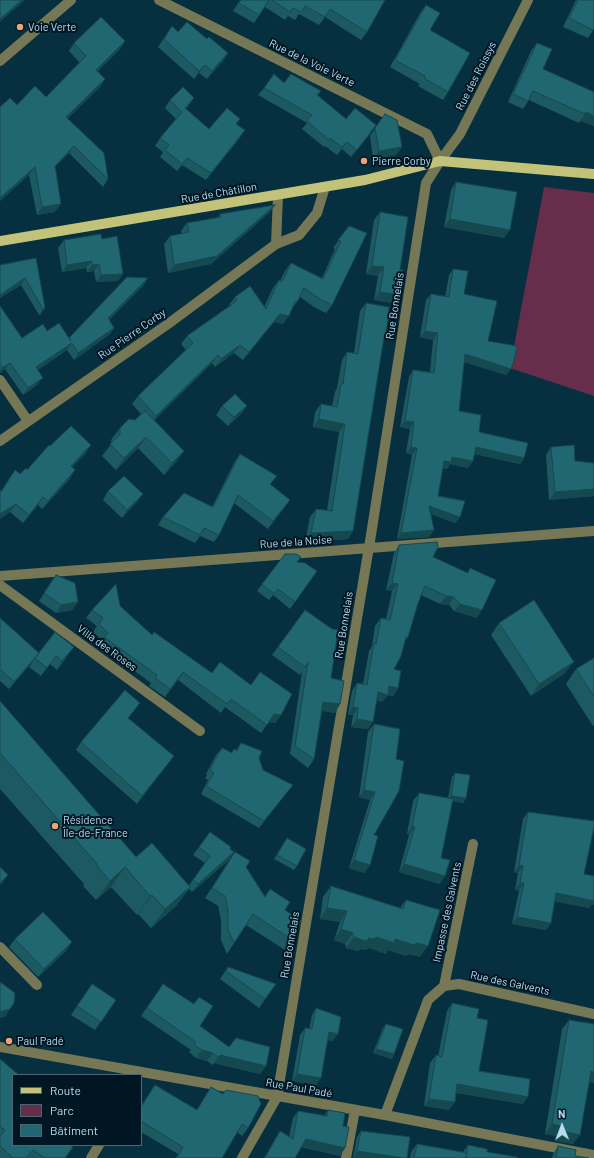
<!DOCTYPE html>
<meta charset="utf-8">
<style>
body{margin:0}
#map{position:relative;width:594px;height:1158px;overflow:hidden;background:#063040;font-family:Barlow,sans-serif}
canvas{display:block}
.legend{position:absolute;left:12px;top:1074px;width:130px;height:72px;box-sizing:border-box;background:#001723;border:1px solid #4a6674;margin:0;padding:5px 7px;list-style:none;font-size:12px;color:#baddee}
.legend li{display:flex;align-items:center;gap:8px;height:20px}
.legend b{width:20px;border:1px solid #4a6674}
.north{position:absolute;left:542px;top:1106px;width:40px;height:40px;-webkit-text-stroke:3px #001723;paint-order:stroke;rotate:359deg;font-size:11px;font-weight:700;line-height:16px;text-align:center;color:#baddee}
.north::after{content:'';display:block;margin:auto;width:14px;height:18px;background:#baddee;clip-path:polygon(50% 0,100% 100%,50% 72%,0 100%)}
</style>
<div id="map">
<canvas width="594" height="1158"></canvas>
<ul class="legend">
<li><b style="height:5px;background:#c2c379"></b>Route</li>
<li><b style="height:11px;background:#672e4c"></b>Parc</li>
<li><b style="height:11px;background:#206771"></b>Bâtiment</li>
</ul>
<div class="north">N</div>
</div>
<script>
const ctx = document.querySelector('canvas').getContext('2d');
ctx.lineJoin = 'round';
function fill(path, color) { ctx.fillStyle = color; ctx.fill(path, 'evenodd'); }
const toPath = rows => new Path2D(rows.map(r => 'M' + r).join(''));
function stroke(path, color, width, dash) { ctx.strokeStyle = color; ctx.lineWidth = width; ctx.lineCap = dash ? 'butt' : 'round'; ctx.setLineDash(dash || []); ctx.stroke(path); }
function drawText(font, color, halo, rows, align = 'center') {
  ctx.font = font + ' Barlow,sans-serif'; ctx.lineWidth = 4; ctx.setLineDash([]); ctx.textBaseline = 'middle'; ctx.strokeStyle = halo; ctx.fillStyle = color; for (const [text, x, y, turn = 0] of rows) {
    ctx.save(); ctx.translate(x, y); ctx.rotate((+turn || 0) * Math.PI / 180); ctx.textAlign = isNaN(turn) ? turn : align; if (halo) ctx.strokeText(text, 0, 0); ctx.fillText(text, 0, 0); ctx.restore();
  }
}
const green = toPath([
 [544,187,594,193,594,396,510,368]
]);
const minor = toPath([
 [159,0,427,134,440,161],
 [0,61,71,0],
 [276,244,278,196],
 [0,380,28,421],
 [0,441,168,324,276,244,299,235,317,213,325,187],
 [0,576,594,531],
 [0,585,200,731],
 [0,947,37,985],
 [444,986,473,844],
 [0,1047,385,1115,594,1155],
 [385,1115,428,1000,444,986,459,984,594,1014],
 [91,1158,99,1145],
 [242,1158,277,1097,371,535,426,183,440,161,460,134,528,0],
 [346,1158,355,1110]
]);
const major = toPath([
 [0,241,365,180,440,161,594,174]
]);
const wall = toPath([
 [240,0,385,0,367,32,361,40,325,17,319,25,299,14,295,20,288,16,285,20,265,7,254,23,233,11],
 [576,0,594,0,594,29,588,38,563,27],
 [426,5,430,30,448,92,443,100,418,86,420,84,390,67,420,13],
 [172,26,178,32,207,39,228,53,223,61,207,79,199,73,194,79,158,47],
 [125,41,120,49,98,71,105,79,100,87,68,118,108,179,103,187,69,153,55,167,55,212,37,215,29,175,0,201,0,107,17,105,46,97,80,63,69,51,74,43],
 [537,43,543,69,594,92,594,126,580,121,579,123,529,100,523,109,508,102,531,51],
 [284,83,321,91,318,95,346,119,371,133,351,157,342,149,337,155,325,146,324,147,302,129,307,123,258,95,264,88],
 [194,98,186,109,209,129,236,124,240,138,206,180,182,165,177,171,160,157,163,152,155,146,160,138,176,119,165,108,170,100],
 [385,114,402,147,396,155,373,159,370,136],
 [456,182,504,238,444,227,451,190],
 [275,205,269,213,211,264,168,273,164,244,170,236,182,234,181,231,187,223,218,218,220,214],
 [380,212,393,303,374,300,378,276,366,274,374,220],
 [349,226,332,305,326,313,314,307,300,297,297,302,291,310,283,324,274,322,243,360,234,353,215,367,212,363,154,420,184,451,176,462,164,475,138,448,116,470,102,456,112,443,111,440,120,428,135,420,141,414,132,404,138,396,186,350,181,344,187,336,230,306,229,305,235,297,264,307,273,288,279,280,280,281,285,271,291,263,322,278,335,249,333,248],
 [102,239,118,281,96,282,94,271,87,272,86,268,62,272,58,248,64,240],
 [36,258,45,308,40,315,39,315,21,285,0,298,0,265],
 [453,269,464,294,488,341,511,369,506,375,464,362,459,411,479,432,524,458,520,464,474,454,473,461,468,468,450,464,447,469,442,468,438,496,460,517,455,523,431,514,434,530,429,537,397,539,412,455,406,453,410,429,400,427,409,377,413,370,430,372,433,340,420,337,426,300,431,294,445,297,449,275],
 [144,285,109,320,114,328,110,334,74,360,67,350,38,370,38,384,23,395,5,369,0,373,0,306,22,338,47,331,69,338],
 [366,303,383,340,353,531,348,539,305,542,310,517,316,509,327,510,339,432,313,427,315,412,321,404,332,406,335,392,337,388,342,360,347,352,354,353,360,311],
 [222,406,247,406,241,414,228,426,216,415],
 [50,446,86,453,72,467,70,479,42,509,38,505,23,523,10,512,0,519,0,490,1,491,15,470,20,474,27,470],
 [551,447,575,461,594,463,594,496,549,500,546,455],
 [240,454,271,485,285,507,268,529,234,503,219,535,214,542,200,536,195,543,158,525,163,517,212,507,235,461],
 [108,491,143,494,137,502,122,518,103,500],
 [399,545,433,557,467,573,470,568,477,618,454,611,449,605,440,604,421,595,418,603,408,637,405,641,394,669,398,688,393,696,388,695,382,702,376,700,373,722,368,729,351,727,353,715,348,715,352,691,357,683,363,684,369,651,372,646,375,626,381,618,386,619,392,591,386,590,394,553],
 [297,562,317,571,290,609,273,595,269,600,257,591,262,584],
 [56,575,78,602,72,610,56,613,39,601],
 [120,606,152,635,212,673,281,715,275,723,269,722,261,733,225,707,221,713,178,680,165,697,149,686,151,683,99,645,102,640,93,632,97,626,86,618,92,610],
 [305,610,340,704,335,713,322,711,314,759,308,768,290,754,302,672,300,675,272,655],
 [0,618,39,653,74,647,57,670,50,664,41,676,29,667,33,661,9,689,0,681],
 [499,623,565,673,531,696,491,635],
 [594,658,594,725,593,726,566,684,576,669],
 [0,701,136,857,189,885,205,863,193,855,210,832,234,852,229,860,192,892,189,889,176,906,151,928,138,914,137,915,111,887,96,900,83,886,84,884,0,789],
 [134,711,128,718,168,764,137,804,76,750,81,742],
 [374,724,400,729,374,835,370,865,364,873,349,868,370,800,359,797,368,732],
 [241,743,259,758,263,770,287,792,259,828,201,794,208,780,205,778,207,775,206,774,216,755,222,748,231,753,234,749,236,750],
 [455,773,466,798,463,803,452,801,441,858,440,884,399,872,409,835,407,834,413,801,419,793,448,798,452,777],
 [528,812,584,874,591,905,589,908,555,901,551,923,546,930,512,924,519,891,515,890,518,873,514,872,523,819],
 [287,838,297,866,294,870,274,859],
 [235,852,246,867,265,897,270,889,285,910,292,940,285,950,246,925,227,954,221,940,221,920,218,906,205,898],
 [331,886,400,908,406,900,420,957,409,954,406,956,388,950,386,954,369,948,365,950,361,949,358,951,346,948,345,944,334,940,340,922,320,919,323,897],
 [15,939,66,951,38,977,9,947],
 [228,967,276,984,259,1008,220,979],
 [92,984,116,1000,95,1030,71,1015],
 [163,984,200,1026,229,1047,266,1066,260,1074,214,1063,213,1065,207,1061,196,1058,189,1052,191,1050,141,1016],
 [452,1003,477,1018,479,1071,523,1104,456,1093,449,1110,424,1106,430,1063,436,1055,438,1056,447,1011],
 [316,1008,333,1041,327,1040,321,1078,316,1085,292,1081,300,1035,305,1028,309,1029,312,1015],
 [569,1020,594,1024,594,1083,590,1082,573,1144,555,1141,556,1136,545,1134,562,1029],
 [386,1024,394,1054,392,1059,373,1053,383,1028],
 [0,1059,13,1145,65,1158,0,1158],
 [155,1085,197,1110,211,1087,248,1128,242,1136,237,1132,222,1158,176,1158,178,1154,141,1132,141,1106],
 [328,1110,343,1126,345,1148,340,1156,301,1147,295,1158,264,1158,275,1139,280,1131,289,1137,293,1118,298,1111,324,1116],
 [361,1131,410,1137,353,1158,357,1137],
 [417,1144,463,1152,468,1145,487,1152,517,1158,410,1158,411,1152],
 [558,1146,575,1156,589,1158,552,1158,553,1154]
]);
const shadedWall = toPath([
 [22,0,25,0,0,22,0,19],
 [125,41,120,49,91,78,96,70],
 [228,53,223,61,207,79,212,71],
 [205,65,199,73,194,79,199,71],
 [105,79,100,87,61,125,66,117],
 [586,112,594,116,594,126,580,121],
 [376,125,371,133,351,157,357,150],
 [245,130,240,138,206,180,211,173],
 [347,142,342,149,337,155,342,147],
 [74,146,69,153,49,173,55,166],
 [402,147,396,155,373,159,379,151],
 [35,167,29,175,0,201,0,198],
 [61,204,55,212,37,215,42,207],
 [275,205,269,213,211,264,168,273,174,265],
 [450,219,510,230,504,238,444,227],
 [92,261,86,268,62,272,67,265],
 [99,264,94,271,87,272,92,265],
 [372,266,384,267,378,276,366,274],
 [123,274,118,281,96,282,101,275],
 [25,278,21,285,0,298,0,295],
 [148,278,144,285,103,325,108,318],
 [380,292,399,295,393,303,374,300],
 [45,308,40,315,39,315,43,309],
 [280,314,289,316,283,324,274,322,243,360,249,352],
 [114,328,110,334,74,360,78,353],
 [425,331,438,333,433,340,420,337],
 [72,343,67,350,32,374,36,367],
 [240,345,234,353,215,367,221,359],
 [465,354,511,369,506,375,460,361],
 [218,355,212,363,151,424,156,416],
 [10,363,5,369,0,373,0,371,2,368],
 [43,378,38,384,23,395,28,388],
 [247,406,241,414,228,426,234,417],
 [319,419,345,424,339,432,313,427],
 [405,421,414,422,410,429,400,427],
 [146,437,138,448,116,470,124,458],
 [91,445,86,453,65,474,71,466],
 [411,447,417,448,412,455,406,453],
 [476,447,524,458,520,464,471,453],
 [184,451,176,462,164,475,172,463],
 [452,457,473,461,468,468,450,464,447,469,439,468,444,461],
 [75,470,70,479,42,509,48,501],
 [594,489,594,496,549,500,555,492],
 [143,494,137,502,122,518,127,510],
 [43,497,38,505,23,523,29,515],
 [290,500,285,507,268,529,273,521],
 [16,504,10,512,0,519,0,514],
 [429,506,460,517,455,523,425,512],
 [434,530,429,537,397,539,401,533],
 [353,531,348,539,305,542,311,533],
 [392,583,398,584,392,591,386,590],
 [446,596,454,597,449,605,440,604],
 [78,602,72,610,56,613,61,605],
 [460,604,482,610,477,618,454,611],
 [74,647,68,655,57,670,62,661],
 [39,653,33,661,9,689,14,682],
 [574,662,565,673,531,696,539,684],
 [183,672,178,680,165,697,170,689],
 [389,686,398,688,393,696,387,695,388,695,382,702,373,699,378,692],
 [323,702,340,704,335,713,318,710],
 [353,707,358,708,353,715,348,715],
 [274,714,281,715,275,723,268,722],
 [357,719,373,722,368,729,351,727],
 [174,756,168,764,137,804,142,796],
 [364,790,375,792,370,800,359,797],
 [451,796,466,798,463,803,448,800],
 [412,827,415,827,409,835,407,834],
 [234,852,229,860,192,892,198,884],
 [354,860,370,865,364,873,349,868],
 [404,864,445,876,440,884,399,872],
 [519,865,523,866,518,873,514,872],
 [125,867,111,887,96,900,110,881],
 [8,875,2,883,0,885,0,883],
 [520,883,524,883,519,891,515,890],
 [190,887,176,906,151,928,165,909],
 [556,893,594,898,594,905,591,905,589,908,551,901],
 [152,895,138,914,137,915,150,896],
 [327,908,347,911,340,922,320,919],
 [517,917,551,923,546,930,512,924],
 [341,929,353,933,345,944,334,940],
 [354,937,369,938,377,937,395,939,417,943,428,946,420,957,409,954,406,956,388,950,386,954,369,948,365,950,361,949,358,951,346,948],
 [72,942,66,951,38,977,44,969],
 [10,1009,5,1017,0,1018,0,1012],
 [329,1032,338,1034,333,1041,324,1039],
 [376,1049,394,1054,392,1059,373,1053],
 [202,1050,213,1053,207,1061,196,1058],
 [220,1055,266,1066,260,1074,214,1063],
 [591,1071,594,1072,594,1083,585,1081],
 [297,1074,321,1078,316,1085,292,1081],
 [457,1084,528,1097,523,1104,452,1092],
 [429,1099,455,1102,449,1110,424,1106],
 [552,1124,563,1126,556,1136,545,1134],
 [562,1131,580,1135,573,1144,555,1141],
 [306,1139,345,1148,340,1156,301,1146],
 [357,1151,403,1158,353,1158]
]);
const building = toPath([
 [0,0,22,0,0,19,0,0],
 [241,0,269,0,259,15,239,3,241,0],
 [272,0,385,0,367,32,330,9,325,17,305,6,301,12,293,8,290,12,272,0],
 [578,0,594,0,594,29,593,30,569,18,578,0],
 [426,5,440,13,430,30,470,53,448,92,424,78,425,76,395,60,426,5],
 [101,17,125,41,96,70,105,79,66,117,104,153,108,179,74,146,55,166,61,204,42,207,35,167,0,198,0,107,10,98,17,105,35,86,46,97,86,56,74,43,101,17],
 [187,22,207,39,209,37,228,53,212,71,205,65,199,71,164,39,172,26,178,32,187,22],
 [537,43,552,49,543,69,594,92,594,116,586,112,585,114,533,91,528,101,513,94,537,43],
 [274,74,284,83,291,74,321,91,317,95,346,119,355,108,376,125,357,150,347,142,342,147,330,138,329,140,307,121,312,115,264,88,274,74],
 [183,87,194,98,185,108,209,129,227,108,240,119,236,124,245,130,211,173,187,158,182,164,165,150,169,145,160,138,182,112,170,100,183,87],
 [385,114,397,120,402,147,379,151,375,128,385,114],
 [456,182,517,192,510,230,450,219,456,182],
 [275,205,217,256,174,265,170,236,189,232,187,223,221,217,220,214,275,205],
 [380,212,408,217,400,270,403,270,399,295,380,292,384,267,372,266,380,212],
 [349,226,367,233,332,305,320,299,304,288,297,302,295,301,289,316,280,314,249,352,240,345,221,359,218,355,156,416,138,396,193,343,187,336,234,303,237,300,235,297,250,286,266,309,279,280,282,282,291,263,323,279,341,241,338,240,349,226],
 [101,234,102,239,117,236,123,274,101,275,99,264,92,265,92,261,67,265,64,240,101,234],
 [36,258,45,308,43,309,25,278,0,295,0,265,36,258],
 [453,269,468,271,464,294,497,301,488,341,517,346,514,361,511,369,465,354,459,411,481,415,479,432,528,443,524,458,476,447,473,461,452,457,451,462,444,461,438,496,465,501,460,517,429,506,434,530,401,533,417,448,411,447,414,422,405,421,413,370,434,373,438,333,425,331,431,294,449,297,453,269],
 [127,277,148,278,108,318,114,328,78,353,72,343,36,367,43,378,28,388,10,363,2,368,0,364,0,306,22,338,43,324,47,331,59,323,71,341,69,338,127,277],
 [366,303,389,307,388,320,385,337,384,337,353,531,311,533,316,509,332,511,345,424,319,419,321,404,337,407,341,384,343,384,347,352,358,354,366,303],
 [235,394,247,406,234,417,222,406,235,394],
 [145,411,184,451,172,463,146,437,124,458,110,444,120,435,120,428,129,419,135,420,145,411],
 [71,426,91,445,71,466,75,470,48,501,43,497,29,515,16,504,0,514,0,490,1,492,15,470,20,474,26,468,27,470,49,445,50,446,71,426],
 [574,445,575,461,594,463,594,489,555,492,551,447,574,445],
 [240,454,277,476,270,484,290,500,273,521,238,495,219,535,204,528,200,535,163,517,184,493,213,507,240,454],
 [124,476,143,494,127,510,108,491,124,476],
 [437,542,438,547,433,557,468,573,470,568,496,580,482,610,460,604,454,597,446,596,425,586,418,603,408,637,406,637,401,656,394,669,401,671,398,688,389,686,388,695,378,692,373,722,357,719,358,708,353,707,357,683,367,685,374,643,376,644,381,618,390,620,398,584,392,583,399,545,437,542],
 [285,554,296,554,301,557,297,562,305,563,317,571,295,602,278,589,274,594,262,584,285,554],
 [56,575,75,583,78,602,61,605,44,593,56,575],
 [116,584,120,606,152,635,154,632,212,673,220,662,251,685,260,672,292,694,281,715,274,714,267,725,231,699,227,704,183,672,170,689,155,678,157,675,104,637,108,633,99,624,103,618,92,610,116,584],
 [534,600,574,662,539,684,499,623,534,600],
 [305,610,332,629,338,630,331,678,344,681,340,704,323,702,314,759,295,746,308,662,305,667,278,647,305,610],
 [0,618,39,653,14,682,0,669,0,618],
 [55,632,74,647,62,661,56,656,47,668,35,658,55,632],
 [594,658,594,696,576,669,594,658],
 [125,690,140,703,128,718,174,756,142,796,81,742,125,690],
 [0,701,136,857,152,843,190,887,165,909,152,895,150,896,125,867,110,881,97,866,98,865,0,753,0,701],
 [374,724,400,729,396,759,404,761,399,791,374,835,378,836,370,865,354,860,375,792,364,790,374,724],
 [241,743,262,751,259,758,263,770,293,785,264,821,206,786,214,773,210,770,212,768,211,767,222,748,232,753,234,749,237,751,241,743],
 [455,773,470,775,466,798,451,796,455,773],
 [419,793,453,799,441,858,450,860,445,876,404,864,415,827,412,827,419,793],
 [528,812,594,821,594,827,584,874,594,876,594,901,556,893,551,923,517,917,524,883,520,883,523,866,519,865,528,812],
 [210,832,231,847,230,849,234,852,198,884,193,880,210,856,199,847,210,832],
 [287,838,306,849,297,866,277,855,287,838],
 [235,852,250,861,246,867,265,897,270,889,290,902,285,910,301,921,292,940,253,914,234,943,228,930,228,910,225,896,212,888,235,852],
 [0,867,8,875,0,883,0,867],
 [331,886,403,909,406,900,440,910,428,946,417,943,414,945,395,939,394,943,377,937,373,939,369,938,366,941,354,937,353,933,341,929,347,911,327,908,331,886],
 [43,912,72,942,44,969,15,939,43,912],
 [228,967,276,984,265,999,226,971,228,967],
 [0,982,15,993,14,1003,10,1009,0,1012,0,982],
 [92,984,116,1000,101,1022,77,1006,92,984],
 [163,984,194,1004,199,997,213,1006,200,1026,229,1047,236,1038,270,1047,266,1066,220,1055,218,1057,213,1053,202,1050,194,1045,196,1042,147,1008,163,984],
 [452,1003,479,1009,477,1018,488,1020,479,1071,530,1079,528,1097,457,1084,455,1102,429,1099,436,1055,442,1057,452,1003],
 [316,1008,341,1017,338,1034,329,1032,321,1078,297,1074,305,1028,312,1029,316,1008],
 [569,1020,594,1024,594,1072,591,1071,580,1135,562,1131,563,1126,552,1124,569,1020],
 [386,1024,403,1029,394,1054,376,1049,386,1024],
 [0,1059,19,1075,13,1075,13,1145,71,1145,70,1145,73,1147,65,1158,45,1158,33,1150,26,1158,13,1158,0,1146,0,1136,5,1130,0,1127,0,1059],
 [155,1085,197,1110,211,1087,223,1094,226,1090,258,1096,261,1104,248,1128,242,1124,222,1158,177,1158,183,1147,141,1121,141,1107,155,1085],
 [328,1110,345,1113,343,1126,349,1127,345,1148,306,1139,295,1158,265,1158,280,1131,293,1139,298,1111,327,1116,328,1110],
 [361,1131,410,1137,407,1158,403,1158,357,1151,361,1131],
 [417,1144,467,1153,466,1158,414,1158,417,1144],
 [468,1145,487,1149,487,1152,517,1157,517,1158,466,1158,468,1145],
 [558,1146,576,1150,575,1156,589,1158,556,1158,558,1146]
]);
const markers = [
 [20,27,4,"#f0a279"],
 [364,161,4,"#f0a279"],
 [55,826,4,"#f0a279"],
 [9,1041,4,"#f0a279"]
];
const poiNames = [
 ["Voie Verte",28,27],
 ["Pierre Corby",372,161],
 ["Résidence",63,820],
 ["Île-de-France",63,833],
 ["Paul Padé",17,1041]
];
const streetNames = [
 ["Rue de la Voie Verte",312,63,26],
 ["Rue des Roissys",476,76,-63],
 ["Rue de Châtillon",219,193,-10],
 ["Rue Bonnelais",395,306,-81],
 ["Rue Pierre Corby",132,334,-35],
 ["Rue de la Noise",296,542,-4],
 ["Rue Bonnelais",344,625,-81],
 ["Villa des Roses",107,648,36],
 ["Impasse des Galvents",447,912,-78],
 ["Rue Bonnelais",290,945,-80],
 ["Rue des Galvents",510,983,12],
 ["Rue Paul Padé",299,1088,10]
];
fill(green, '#672e4c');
stroke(minor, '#767754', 10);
stroke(major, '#c2c379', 10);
fill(wall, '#1c5961');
fill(shadedWall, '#16484f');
fill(building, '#206771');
stroke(building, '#16484f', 1);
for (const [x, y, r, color] of markers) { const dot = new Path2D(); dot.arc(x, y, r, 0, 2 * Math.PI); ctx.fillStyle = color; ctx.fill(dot); stroke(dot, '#001723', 1.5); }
drawText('11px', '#baddee', '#001723', poiNames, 'left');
drawText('11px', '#baddee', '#001723', streetNames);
</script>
